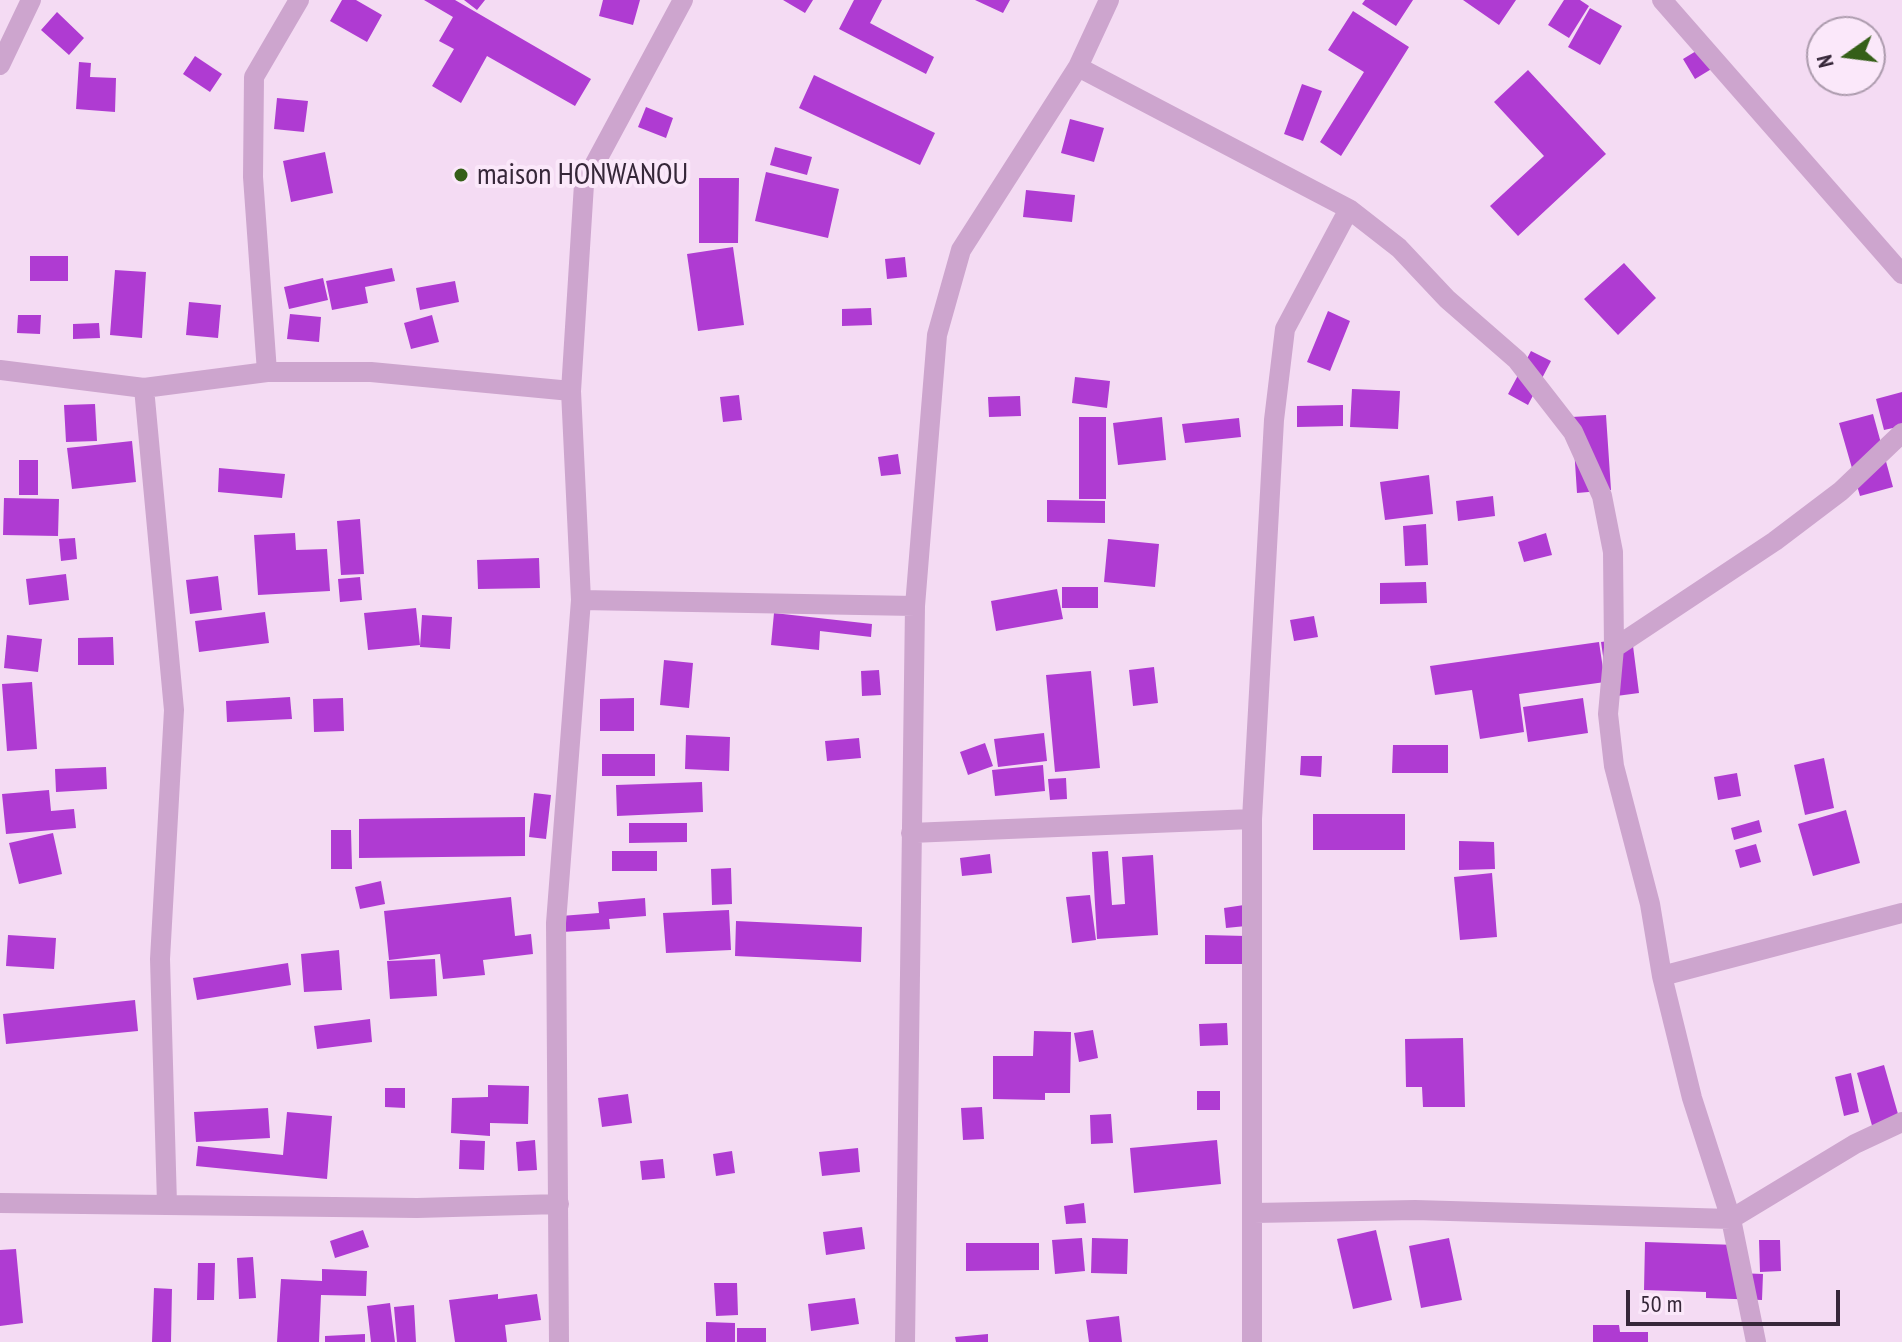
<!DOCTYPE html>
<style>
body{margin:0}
#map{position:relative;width:1902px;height:1342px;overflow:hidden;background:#f4dbf3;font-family:"PT Sans Narrow",sans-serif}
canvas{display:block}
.north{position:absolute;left:1806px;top:16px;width:80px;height:80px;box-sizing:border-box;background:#fbe8fa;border:2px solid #ac9bad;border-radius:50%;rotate:256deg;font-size:22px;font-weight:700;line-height:32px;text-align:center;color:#362739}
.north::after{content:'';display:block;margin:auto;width:28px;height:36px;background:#355f18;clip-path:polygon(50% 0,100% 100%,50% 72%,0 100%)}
.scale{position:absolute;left:1626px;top:1290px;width:214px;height:36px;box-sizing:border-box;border:4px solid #362739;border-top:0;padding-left:10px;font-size:24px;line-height:28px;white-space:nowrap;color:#362739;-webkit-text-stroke:6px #fbe8fa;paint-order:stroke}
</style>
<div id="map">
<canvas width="1902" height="1342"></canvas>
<div class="north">N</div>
<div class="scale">50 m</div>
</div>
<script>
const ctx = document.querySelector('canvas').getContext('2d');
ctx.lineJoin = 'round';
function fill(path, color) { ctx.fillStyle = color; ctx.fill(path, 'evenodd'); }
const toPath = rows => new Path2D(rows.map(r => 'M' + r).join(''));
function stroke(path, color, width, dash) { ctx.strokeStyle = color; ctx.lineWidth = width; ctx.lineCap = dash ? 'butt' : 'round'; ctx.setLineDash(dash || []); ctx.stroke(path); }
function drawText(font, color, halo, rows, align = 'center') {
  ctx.font = font + ' "PT Sans Narrow",sans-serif'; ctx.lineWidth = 8; ctx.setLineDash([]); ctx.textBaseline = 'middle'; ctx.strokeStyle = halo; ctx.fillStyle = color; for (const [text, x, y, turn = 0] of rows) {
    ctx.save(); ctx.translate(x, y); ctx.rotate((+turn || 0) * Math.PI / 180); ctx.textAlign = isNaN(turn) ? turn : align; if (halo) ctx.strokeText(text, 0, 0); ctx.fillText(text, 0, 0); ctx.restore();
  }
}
const building = toPath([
 [342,0,356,0,382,15,367,42,330,21],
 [424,0,455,0,591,79,575,106,487,56,461,103,432,86,454,49,439,41,453,17],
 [464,0,485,0,477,10],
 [603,0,640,0,633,25,599,16],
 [783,0,813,0,805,13],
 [854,0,882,0,870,23,934,57,926,74,839,29],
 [975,0,1010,0,1003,13],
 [1365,0,1413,0,1396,26,1362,4],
 [1463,0,1516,0,1499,25],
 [1564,0,1580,0,1589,6,1569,38,1548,25],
 [1590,8,1622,26,1600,65,1568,47],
 [1353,11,1409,47,1341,156,1320,142,1364,72,1328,50],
 [57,12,84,38,69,55,41,30],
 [1706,45,1718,65,1695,79,1683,59],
 [195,56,222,74,210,92,183,74],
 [79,62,91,63,90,77,116,78,115,112,76,109],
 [1528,70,1606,154,1518,236,1490,206,1544,156,1494,102],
 [814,75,935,133,920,165,799,108],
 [1302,84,1322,91,1303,141,1284,134],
 [277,98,308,101,304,132,274,129],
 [646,107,673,118,666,138,638,127],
 [1070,119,1104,128,1094,162,1061,153],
 [775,147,812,157,807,175,770,165],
 [325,152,333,193,291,202,283,161],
 [766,172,839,189,828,238,755,221],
 [699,178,739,178,738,243,699,243],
 [1026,190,1075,195,1072,222,1023,217],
 [733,247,744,325,698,331,687,254],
 [30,256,68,256,68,281,30,281],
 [905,257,907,277,887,279,885,259],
 [1624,263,1656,298,1618,335,1584,299],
 [392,268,395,281,365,287,368,303,332,310,326,281],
 [115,270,146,272,142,338,110,335],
 [323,278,328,300,289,309,284,287],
 [455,281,459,302,420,310,416,288],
 [189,302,221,305,218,338,186,335],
 [871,308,872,325,842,326,842,309],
 [1328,311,1350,321,1330,371,1307,362],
 [290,314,321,317,319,342,287,339],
 [18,315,41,315,40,334,17,333],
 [432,315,439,342,411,349,404,323],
 [99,323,100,338,73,339,73,324],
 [1531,351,1551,361,1528,405,1508,394],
 [1075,377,1110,381,1107,408,1072,403],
 [1352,389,1400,391,1398,429,1350,427],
 [1902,392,1902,426,1884,430,1876,399],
 [739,395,742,420,723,422,720,397],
 [1020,396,1021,416,989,417,988,397],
 [95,404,97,441,66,442,64,405],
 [1343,405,1343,426,1297,427,1297,406],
 [1873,414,1893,487,1860,496,1839,423],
 [1606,415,1611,490,1577,493,1572,417],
 [1079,417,1106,417,1106,499,1079,499],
 [1162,417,1166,460,1118,465,1113,423],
 [1239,418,1241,437,1185,443,1182,424],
 [132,441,136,482,72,489,67,448],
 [898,454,901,474,881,476,878,457],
 [19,460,38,460,38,495,19,495],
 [219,468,285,474,282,498,218,492],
 [1429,475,1433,514,1385,520,1380,482],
 [1493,496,1495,516,1458,521,1456,501],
 [4,498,59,499,58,536,3,535],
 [1047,500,1105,501,1105,523,1047,522],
 [360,519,364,574,341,575,337,521],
 [1426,524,1428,565,1405,566,1403,526],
 [295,533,296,550,327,549,330,591,258,595,254,535],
 [1546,533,1552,555,1524,562,1518,542],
 [75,538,77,559,61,561,59,539],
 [1108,539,1159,544,1155,587,1104,582],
 [539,558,540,588,478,589,477,560],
 [66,574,69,600,29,605,26,579],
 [218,576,222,610,190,614,186,580],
 [360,577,362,600,340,602,338,579],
 [1426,582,1427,603,1380,604,1380,583],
 [1062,587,1098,587,1098,608,1062,608],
 [1057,589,1063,619,996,631,991,601],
 [416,608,420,645,368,650,364,613],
 [265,612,269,643,199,652,195,621],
 [774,613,872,624,871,637,820,631,819,650,771,645],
 [422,615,452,617,450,649,420,647],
 [1314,616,1318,637,1294,641,1290,620],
 [7,635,42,639,38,672,4,668],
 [113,637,114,665,78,665,78,638],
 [1632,638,1639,693,1609,697,1601,642],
 [1599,642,1605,682,1519,694,1524,732,1480,739,1472,690,1435,695,1430,666],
 [664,660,693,663,689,708,660,705],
 [1154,667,1158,703,1133,706,1129,670],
 [879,670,881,695,862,696,861,671],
 [1091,671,1100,768,1055,772,1046,675],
 [32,682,37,749,7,751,2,684],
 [290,697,292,719,227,722,226,701],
 [343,698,344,731,314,732,313,699],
 [634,698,634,731,600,731,600,699],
 [1583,698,1588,733,1528,742,1523,707],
 [1044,733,1047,761,998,767,994,739],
 [686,735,730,737,729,771,685,769],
 [859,738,861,758,827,761,825,741],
 [985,743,993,766,968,775,960,752],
 [1393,745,1448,745,1448,773,1392,773],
 [602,754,655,754,655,776,602,776],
 [1301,756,1322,756,1321,777,1300,775],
 [1824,758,1834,808,1805,815,1794,765],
 [1043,765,1045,791,995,796,992,770],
 [106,767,107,789,56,792,55,769],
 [1737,773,1741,796,1718,800,1714,777],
 [1066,778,1067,799,1050,800,1048,779],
 [702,782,703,812,617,816,616,785],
 [49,790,51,811,74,809,76,828,6,834,2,794],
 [534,793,551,795,546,839,529,837],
 [1846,810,1860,863,1813,876,1798,824],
 [1313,814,1405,814,1405,850,1313,850],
 [525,817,525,856,359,858,359,819],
 [1759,820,1762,832,1734,840,1731,828],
 [629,823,687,823,687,842,629,843],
 [331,830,351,830,352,869,331,869],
 [53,833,62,874,19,884,9,843],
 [1459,841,1494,842,1495,869,1459,870],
 [1756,844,1761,862,1740,868,1735,850],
 [612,851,657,851,657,871,612,871],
 [1108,851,1112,905,1125,904,1122,857,1153,855,1158,935,1097,939,1092,852],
 [990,854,992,873,962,876,960,858],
 [731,868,732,904,712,905,711,869],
 [1492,873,1497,937,1460,940,1454,877],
 [381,881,385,904,360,909,355,887],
 [1090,895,1096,940,1072,943,1066,897],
 [511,897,515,936,531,934,533,954,483,960,485,975,443,979,440,954,389,960,384,911],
 [645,898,646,916,609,919,610,929,562,932,561,916,599,913,598,902],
 [1244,905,1246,926,1226,928,1224,908],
 [729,910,731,950,666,953,663,913],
 [736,921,862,927,861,962,735,956],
 [8,935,56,938,54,969,6,966],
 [1205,935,1246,936,1247,964,1205,964],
 [339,950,342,990,304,992,301,954],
 [435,959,437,996,390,999,387,961],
 [288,963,291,985,197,1000,193,978],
 [135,1000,138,1031,6,1044,3,1014],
 [370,1019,372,1042,317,1049,314,1026],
 [1227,1023,1228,1045,1200,1046,1199,1024],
 [1093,1030,1098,1058,1079,1062,1074,1033],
 [1034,1031,1071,1032,1070,1093,1045,1093,1045,1100,993,1099,993,1056,1033,1056],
 [1463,1038,1465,1107,1423,1107,1422,1087,1406,1087,1405,1039],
 [1884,1065,1900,1121,1873,1129,1857,1073],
 [1851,1073,1859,1112,1844,1116,1835,1077],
 [488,1085,529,1086,528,1124,490,1123,490,1136,451,1133,452,1098,488,1097],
 [385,1088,405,1088,405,1108,385,1107],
 [1197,1091,1220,1091,1220,1110,1197,1110],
 [628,1094,632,1123,602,1127,598,1098],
 [982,1107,984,1139,963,1140,961,1108],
 [268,1108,270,1138,196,1142,194,1112],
 [287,1112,332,1116,327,1179,196,1166,198,1146,283,1155],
 [1111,1114,1113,1143,1091,1144,1090,1115],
 [460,1140,485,1141,484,1170,459,1169],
 [535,1140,537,1170,518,1171,516,1142],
 [1217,1140,1221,1184,1134,1193,1130,1148],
 [858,1148,860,1172,822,1176,819,1152],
 [732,1151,735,1173,716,1176,713,1154],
 [663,1159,665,1178,642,1180,640,1161],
 [1084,1203,1086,1223,1066,1224,1064,1206],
 [862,1227,865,1249,826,1255,823,1232],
 [363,1230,369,1247,335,1258,330,1241],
 [1376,1230,1392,1300,1353,1309,1337,1239],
 [1082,1238,1085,1271,1055,1274,1052,1240],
 [1092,1238,1128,1239,1127,1274,1091,1273],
 [1449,1238,1462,1300,1421,1308,1409,1246],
 [1759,1240,1780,1240,1781,1271,1760,1272],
 [1645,1242,1737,1245,1737,1273,1763,1274,1762,1300,1706,1298,1706,1292,1644,1290],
 [966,1243,1039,1243,1039,1270,966,1271],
 [16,1249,23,1323,0,1326,0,1250],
 [253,1257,256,1298,239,1299,237,1258],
 [198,1263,215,1263,214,1300,197,1300],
 [322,1269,367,1271,366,1296,321,1295,319,1342,277,1342,281,1279,322,1281],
 [714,1283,737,1283,738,1315,716,1316],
 [154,1288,172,1289,171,1342,152,1342],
 [498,1294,498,1299,537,1294,541,1320,505,1325,507,1342,455,1342,449,1300],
 [855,1298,859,1324,811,1331,808,1304],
 [390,1303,395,1342,371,1342,367,1306],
 [414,1305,416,1342,397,1342,394,1307],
 [1119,1316,1122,1342,1089,1342,1086,1320],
 [706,1322,735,1323,735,1342,706,1342],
 [1593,1325,1619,1325,1620,1332,1648,1332,1648,1342,1593,1342],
 [737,1328,766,1328,766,1342,737,1342],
 [365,1334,365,1342,325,1342,325,1336],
 [988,1334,988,1342,956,1342,955,1337]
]);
const street = toPath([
 [1662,0,1902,274],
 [0,65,31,0],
 [1078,67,1349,209,1399,248,1447,299,1517,360,1573,432,1602,496,1613,552,1614,648,1608,714,1614,766,1650,904,1662,976,1692,1098,1731,1219,1756,1342],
 [0,370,144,388,267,372,371,372,571,391,581,600,556,923,559,1342],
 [267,372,253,177,254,77,299,0],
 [144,388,174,710,160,959,167,1204],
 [571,391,584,184,683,0],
 [581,600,915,606],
 [1614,648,1775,541,1841,491,1902,433],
 [911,833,1252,819],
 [1662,976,1902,913],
 [0,1203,417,1208,559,1204],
 [1254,1213,1415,1210,1731,1219,1855,1144,1902,1122],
 [905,1342,915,606,937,335,961,250,1078,67,1109,0],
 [1252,1342,1252,819,1274,420,1285,329,1349,209]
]);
const markers = [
 [461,175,8,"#355f18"]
];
const poiNames = [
 ["maison HONWANOU",477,175]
];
fill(building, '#af3bd2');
stroke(street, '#cda5ce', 20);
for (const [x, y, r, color] of markers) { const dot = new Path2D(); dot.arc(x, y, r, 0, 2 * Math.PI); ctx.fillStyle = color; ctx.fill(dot); stroke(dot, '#fbe8fa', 3); }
drawText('30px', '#362739', '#fbe8fa', poiNames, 'left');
</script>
